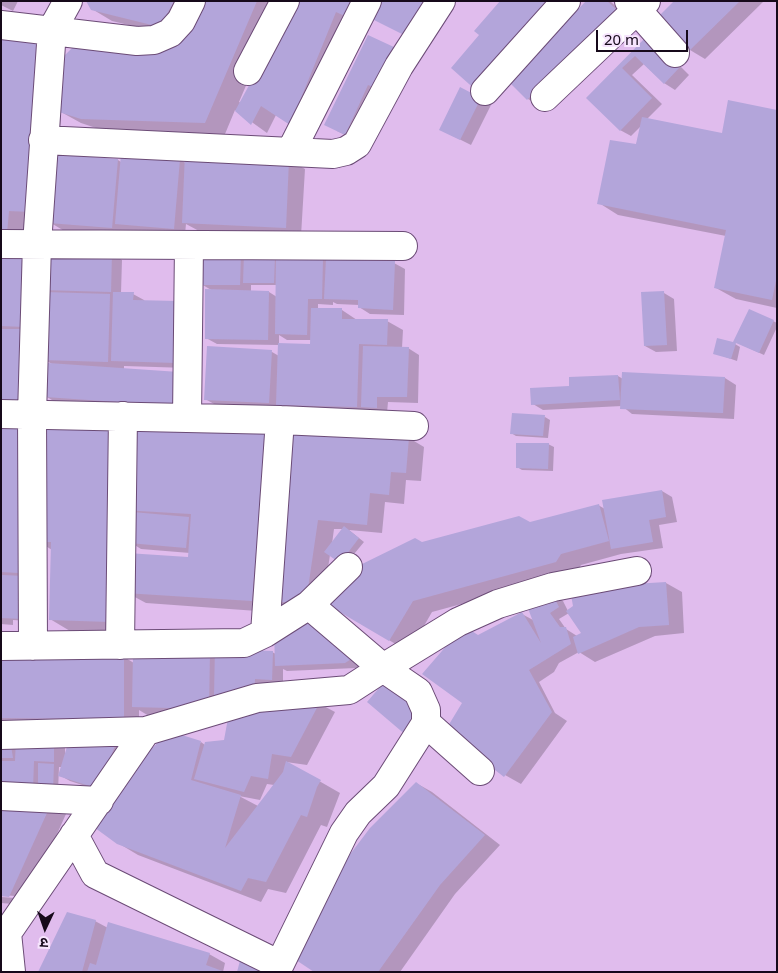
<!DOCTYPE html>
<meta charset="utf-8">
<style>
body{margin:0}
#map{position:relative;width:778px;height:973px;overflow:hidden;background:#e0bced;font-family:"Noto Sans","Noto Sans Devanagari",sans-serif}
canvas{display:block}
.frame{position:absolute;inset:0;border:2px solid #16091a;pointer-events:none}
.north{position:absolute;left:20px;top:903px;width:50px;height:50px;-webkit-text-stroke:4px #f6e4fd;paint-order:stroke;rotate:183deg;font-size:14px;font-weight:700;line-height:20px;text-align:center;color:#16091a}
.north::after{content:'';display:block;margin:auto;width:18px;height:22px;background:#16091a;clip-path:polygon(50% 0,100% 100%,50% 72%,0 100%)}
.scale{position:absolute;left:596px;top:30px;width:92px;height:22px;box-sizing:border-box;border:2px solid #16091a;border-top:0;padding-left:6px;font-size:15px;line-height:18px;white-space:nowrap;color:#16091a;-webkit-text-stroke:4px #f6e4fd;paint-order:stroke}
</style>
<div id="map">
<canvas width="778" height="973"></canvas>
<div class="frame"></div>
<div class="north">उ</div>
<div class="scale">20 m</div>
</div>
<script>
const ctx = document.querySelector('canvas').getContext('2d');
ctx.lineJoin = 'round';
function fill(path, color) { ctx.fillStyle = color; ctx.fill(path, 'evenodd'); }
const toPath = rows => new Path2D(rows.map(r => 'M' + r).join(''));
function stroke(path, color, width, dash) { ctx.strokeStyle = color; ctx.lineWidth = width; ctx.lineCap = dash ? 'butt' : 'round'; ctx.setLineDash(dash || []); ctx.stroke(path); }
const shadow = toPath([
 [1,1,18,1,13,11,1,5],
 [87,1,282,1,239,102,241,103,296,1,443,1,422,44,368,15,306,133,276,115,267,133,235,110,225,134,102,130,81,123,61,112,60,135,55,155,118,160,121,162,180,160,186,163,289,160,305,169,301,236,199,231,186,224,185,234,128,230,128,237,66,232,51,223,27,244,1,242,45,41,65,53,64,57,178,37,112,21,92,9],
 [501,1,580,1,540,46,587,1,610,1,626,16,539,106,528,99,510,82,481,35],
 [676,1,764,1,705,59,690,50],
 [368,36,387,93,356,140,337,131],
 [647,38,658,44,689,75,675,90,664,83,644,64,632,75,662,104,647,119,723,135,777,111,777,308,736,299,716,288,726,236,618,215,599,203,636,146,641,126,631,136,620,130,588,98],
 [481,99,491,105,471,145,451,135],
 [1,253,38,260,1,408],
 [111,254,122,260,121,293,133,294,144,300,187,368,124,366,124,370,192,415,62,406,47,397,52,364,43,359,43,289],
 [202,254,394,263,405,269,404,315,370,314,359,307,359,305,337,304,333,302,333,305,318,304,318,309,342,310,357,320,387,321,403,330,402,348,408,348,419,355,418,403,388,402,387,413,293,413,280,405,280,409,216,405,205,399,209,348,272,352,279,356,279,345,217,344,206,338,213,291,201,284],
 [251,285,277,285,277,297,269,292,251,292],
 [279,335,287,340,311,340,311,345,279,344],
 [664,293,674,299,677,351,656,352,645,346],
 [773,321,777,323,777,327,764,355,740,344],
 [735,344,740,347,737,361,714,353],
 [623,374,725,378,736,385,734,419,632,414,622,406,543,410,533,404,618,376,623,379],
 [545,417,550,420,548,438,516,436,511,433],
 [1,425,409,438,424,447,421,481,406,480,404,504,385,502,382,533,349,530,364,542,345,565,330,555,323,601,422,543,530,524,598,505,605,509,662,491,672,497,677,522,659,525,663,548,621,554,581,565,576,573,432,612,409,652,323,601,289,611,272,601,271,612,146,603,131,595,130,632,70,631,50,619,52,550,38,541,28,621,13,620,13,625,1,624],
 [334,529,343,529,332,544],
 [133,544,141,549,190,553,189,558,132,555],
 [548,444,554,447,553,471,522,470,517,467],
 [666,583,682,592,684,633,655,636,595,662,579,652,559,663,554,672,539,682,555,713,567,721,521,784,505,775,447,731,464,702,479,636,522,614,533,620,552,594,563,601,568,611],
 [569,613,583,634,577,636,566,629,559,619],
 [276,632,369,660,356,668,287,671,283,669,283,685,224,717,149,716,139,710,139,728,1,726,1,655,124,657,134,663,272,652,276,654],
 [320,704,335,712,307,765,286,762,340,793,327,827,321,825,286,893,268,889,261,902,138,855,118,843,201,742,205,745,225,741],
 [267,784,274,785,258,806,239,796,260,800],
 [1,741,54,742,65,748,65,756,116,742,127,748,110,794,70,781,59,775,62,767,59,767,58,792,1,798],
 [416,783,432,792,500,845,455,894,400,972,316,972],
 [51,805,66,814,25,905,1,903,1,897,15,898,15,896,1,895],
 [95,921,108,928,209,954,225,963,223,972,39,972]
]);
const building = toPath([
 [86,1,174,1,160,27,91,10],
 [204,1,257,1,205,123,81,119,59,112,63,57,74,46,116,49],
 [295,1,355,1,347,17,336,12,290,125,261,106,251,125,235,111],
 [376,1,423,1,406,36,368,17],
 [500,1,557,1,478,92,451,68,479,35,474,31],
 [586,1,607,1,616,9,527,100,508,81],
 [674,1,740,1,689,51,657,18],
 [368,35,396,48,376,88,368,85,345,135,324,125],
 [647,36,679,68,664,84,635,56,622,68,652,98,620,131,586,98],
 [1,38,45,40,32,212,9,211,7,233,1,233],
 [460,87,481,98,460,140,439,130],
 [728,100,777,110,777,276,772,300,714,288,726,230,597,204,610,140,636,144,642,117,722,133],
 [54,154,118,159,112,228,49,223],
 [121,154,180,159,174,229,115,224],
 [185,154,289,159,286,228,182,223],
 [43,251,112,252,111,292,42,290],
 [1,252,28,253,26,327,1,326],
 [201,253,241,254,240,285,200,285],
 [244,255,275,255,274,283,243,283],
 [276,257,323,258,322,299,308,299,307,335,275,334],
 [326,259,395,261,393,310,358,308,358,300,324,299],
 [205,289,269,291,268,340,205,339],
 [664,291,667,345,644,346,641,292],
 [44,292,110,294,108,362,42,360],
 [113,292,134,292,133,300,178,301,177,363,111,361],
 [311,308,342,308,342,319,388,319,387,345,359,344,357,407,276,405,278,343,310,344],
 [749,309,774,320,759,353,736,343,731,359,713,354,717,338,733,342],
 [1,329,28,329,26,404,1,403],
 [207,346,272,350,269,403,204,400],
 [363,346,409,347,407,397,377,397,377,408,361,407],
 [48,363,179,372,177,406,45,397],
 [622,372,725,377,723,413,620,409],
 [618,375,620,400,531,405,530,388,569,386,569,377],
 [512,413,545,415,543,436,510,434],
 [130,420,266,428,252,601,125,593,127,553,188,557,191,514,123,510],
 [1,424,26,425,19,573,1,572],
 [40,426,116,429,111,622,49,620,51,542,36,542],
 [288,427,409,437,406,473,391,472,389,495,370,493,367,525,318,520,306,602,272,602],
 [516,443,549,443,548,469,516,468],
 [662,490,666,517,649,520,653,542,611,549,602,500],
 [599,504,609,541,561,554,556,562,413,601,389,641,321,601,354,568,415,538,422,542,519,516,530,522],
 [132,512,189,517,186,548,129,543],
 [344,526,359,538,340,563,324,552],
 [2,575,24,576,23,619,1,618],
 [666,582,669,625,639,627,578,654,573,637,581,633,566,611,573,606,571,595,584,587],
 [552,593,559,607,550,613,560,627,566,627,571,644,529,670,552,712,504,777,445,731,462,703,422,674,454,637,467,628,478,635,522,612,541,643,526,603],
 [313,613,359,654,345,663,275,666,274,631],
 [210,649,209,709,132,707,133,654],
 [215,649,273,651,272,680,255,679,254,698,214,697],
 [1,654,124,656,124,719,1,718],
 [385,681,424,713,407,736,367,702],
 [320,702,291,757,272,754,268,779,251,776,244,792,194,779,205,742,224,740,229,713],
 [169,731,201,741,191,780,241,795,225,848,283,772,286,761,321,780,317,787,307,817,301,815,266,882,248,878,241,891,117,844,87,822,126,775],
 [70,737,117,740,99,789,58,776],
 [1,740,10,740,13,758,1,758],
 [16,740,54,741,54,762,34,761,33,788,1,787,1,761,15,761],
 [38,763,54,764,53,789,38,789],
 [416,782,485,835,440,885,378,972,314,972,290,956,323,890,370,828],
 [1,800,51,804,9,897,1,896],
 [67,912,96,920,82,972,38,972],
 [108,922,210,953,206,965,225,972,87,972,90,963,96,965],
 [242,953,265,962,263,972,237,972]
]);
const minor = toPath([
 [629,1,675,53],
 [1,25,137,41,154,40,170,33,181,21,191,1],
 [248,71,285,1],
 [485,91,566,1],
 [545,97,646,1],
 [43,140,333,154,346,151,357,144,399,66,441,1],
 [291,151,367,1],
 [1,244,403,246],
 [1,414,280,420,414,426],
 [187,418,189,245],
 [265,633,280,420],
 [120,645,123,416],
 [1,646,244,643,265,633,309,605,348,567],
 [33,646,32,415,37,244,52,30,68,1],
 [426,723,480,771],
 [1,735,146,731],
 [1,796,99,801],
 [74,835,95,874,278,964],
 [11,972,7,933,146,731,257,698,349,690,383,668,309,605],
 [276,972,344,833,358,813,386,786,426,723,426,710,418,692,383,668,458,622,498,604,553,587,637,571]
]);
fill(shadow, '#0003');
fill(building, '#b3a5da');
stroke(minor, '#6b4b76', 30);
stroke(minor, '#fff', 28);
</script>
